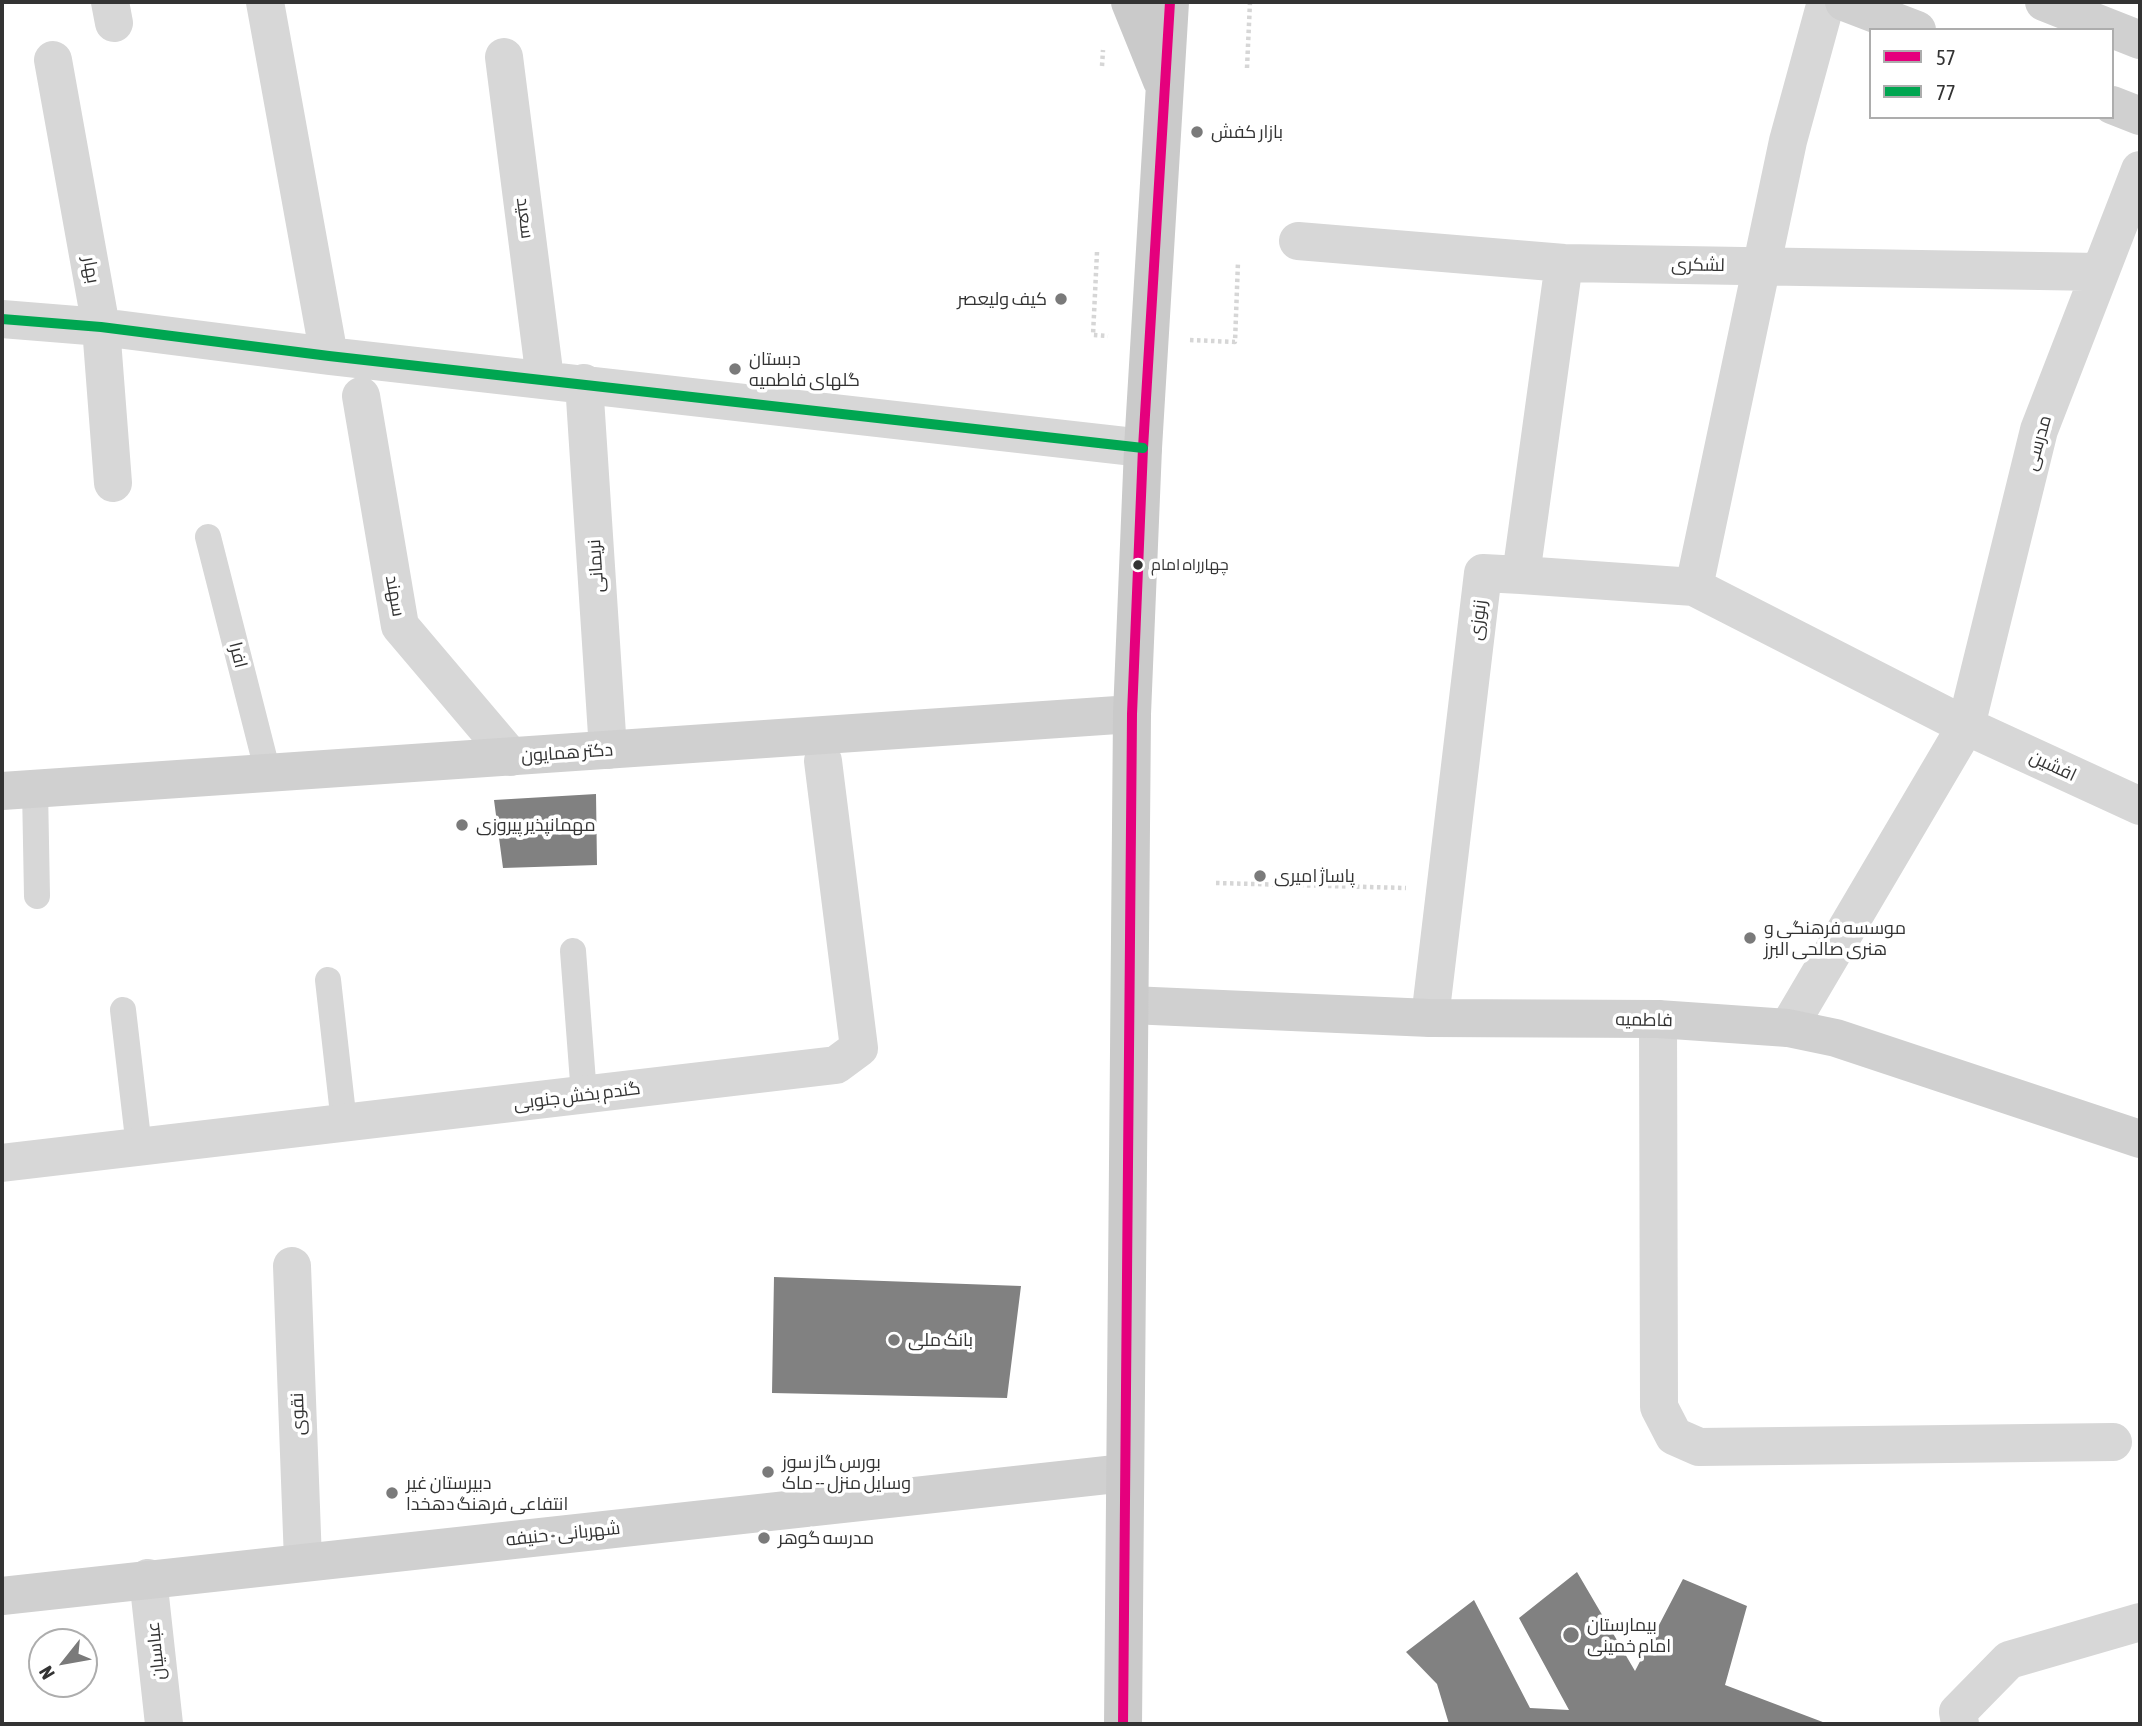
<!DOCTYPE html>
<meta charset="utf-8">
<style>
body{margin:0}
#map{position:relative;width:2142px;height:1726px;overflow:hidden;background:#fff;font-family:"Asap Condensed",sans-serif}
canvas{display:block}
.frame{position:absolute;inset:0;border:4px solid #333;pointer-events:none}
.legend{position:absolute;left:1869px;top:28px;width:245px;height:91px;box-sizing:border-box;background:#fff;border:2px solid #adadad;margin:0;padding:9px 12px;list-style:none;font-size:21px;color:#333}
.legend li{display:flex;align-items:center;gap:14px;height:35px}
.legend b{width:35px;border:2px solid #adadad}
.north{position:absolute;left:28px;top:1628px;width:70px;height:70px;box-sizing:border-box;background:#fff;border:2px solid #adadad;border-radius:50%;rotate:239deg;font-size:19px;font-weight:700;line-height:28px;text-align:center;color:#333}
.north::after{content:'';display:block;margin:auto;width:24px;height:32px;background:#7a7a7a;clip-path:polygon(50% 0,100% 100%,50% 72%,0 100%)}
</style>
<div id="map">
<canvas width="2142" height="1726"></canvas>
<div class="frame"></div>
<ul class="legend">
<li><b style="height:9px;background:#e5007d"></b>57</li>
<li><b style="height:9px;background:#00a651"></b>77</li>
</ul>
<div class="north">N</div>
</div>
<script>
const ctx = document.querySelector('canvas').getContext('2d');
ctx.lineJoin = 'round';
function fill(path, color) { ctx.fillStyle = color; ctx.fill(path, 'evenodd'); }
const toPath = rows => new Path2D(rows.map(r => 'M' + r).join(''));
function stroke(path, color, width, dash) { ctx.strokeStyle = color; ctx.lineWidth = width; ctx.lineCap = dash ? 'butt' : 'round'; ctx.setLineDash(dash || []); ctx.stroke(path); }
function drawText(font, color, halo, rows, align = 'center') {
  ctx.font = font + ' "Asap Condensed",Cairo,sans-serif'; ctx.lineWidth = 7; ctx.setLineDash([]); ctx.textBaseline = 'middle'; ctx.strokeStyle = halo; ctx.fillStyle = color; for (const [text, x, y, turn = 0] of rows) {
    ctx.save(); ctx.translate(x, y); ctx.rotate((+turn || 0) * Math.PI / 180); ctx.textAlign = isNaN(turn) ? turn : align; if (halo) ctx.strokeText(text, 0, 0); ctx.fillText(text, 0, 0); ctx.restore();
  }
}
const building = toPath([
 [596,794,597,865,503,868,494,800],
 [774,1277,1021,1286,1007,1398,772,1393],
 [1577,1572,1635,1671,1683,1579,1747,1606,1725,1685,1828,1724,1449,1724,1437,1684,1406,1652,1474,1600,1530,1708,1569,1710,1519,1618]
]);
const path = toPath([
 [1102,66,1103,50],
 [1247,68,1250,2],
 [1097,252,1093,335,1108,336],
 [1190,340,1235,342,1238,262],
 [1216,883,1406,888]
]);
const lane = toPath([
 [208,537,268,773],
 [35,789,37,896],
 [573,951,584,1095],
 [328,980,344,1123],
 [123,1010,139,1147]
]);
const street = toPath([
 [110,2,114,23],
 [265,2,329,356],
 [504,57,545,379],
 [53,60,101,327,113,483],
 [2140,170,2039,430,1966,726,2140,806],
 [1298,241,1564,263,2099,272],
 [2,319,101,327,329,356,1143,448],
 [584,383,608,750],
 [361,396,400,626,511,757],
 [1521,575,1694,587,1966,726,1788,1028],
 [1694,587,1788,141,1826,2],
 [1430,1018,1483,573,1521,575,1564,263],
 [1658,1019,1659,1407,1674,1436,1699,1447,2113,1442],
 [2,1163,836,1065,859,1048,823,761],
 [292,1266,303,1561],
 [148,1578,164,1724],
 [1960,1724,1958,1712,2009,1660,2140,1622]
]);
const secondary = toPath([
 [1844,2,1917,30],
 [2044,2,2140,40],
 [2112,105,2140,116],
 [2,791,1132,714],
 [1130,1005,1430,1018,1658,1019,1788,1028,1836,1038,2140,1139],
 [2,1596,1125,1473]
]);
const primary = toPath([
 [1130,2,1162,81],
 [1123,1724,1132,714,1143,448,1170,2]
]);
const bus1 = toPath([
 [1123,1724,1132,714,1143,448,1170,2]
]);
const bus2 = toPath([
 [2,319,101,327,329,356,1143,448]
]);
const markers = [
 [1197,132,7,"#7a7a7a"],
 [1061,299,7,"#7a7a7a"],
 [735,369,7,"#7a7a7a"],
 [1138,565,6,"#333"],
 [462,825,7,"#7a7a7a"],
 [1260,876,7,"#7a7a7a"],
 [1750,938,7,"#7a7a7a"],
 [894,1340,7,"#7a7a7a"],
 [768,1472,7,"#7a7a7a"],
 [392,1493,7,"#7a7a7a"],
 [764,1538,7,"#7a7a7a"],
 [1571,1635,9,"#7a7a7a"]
];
const busNames = [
 ["چهارراه امام",1151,565]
];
const poiNames = [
 ["بازار کفش",1211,132],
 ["کیف ولیعصر",1047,299,"right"],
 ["دبستان",749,359],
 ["گلهای فاطمیه",749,380],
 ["مهمانپذیر پیروزی",476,825],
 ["پاساژ امیری",1274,876],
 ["موسسه فرهنگی و",1764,928],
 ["هنری صالحی البرز",1764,949],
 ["بانک ملی",908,1340],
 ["بورس گاز سوز",782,1462],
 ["وسایل منزل -- ماک",782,1483],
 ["دبیرستان غیر",406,1483],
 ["انتفاعی فرهنگ دهخدا",406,1504],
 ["مدرسه گوهر",778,1538],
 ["بیمارستان",1587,1625],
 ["امام خمینی",1587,1646]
];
const streetNames = [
 ["سعید",525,218,83],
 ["لشکری",1698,265,1],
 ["بهار",91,270,80],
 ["مدرسی",2038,443,-74],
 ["نریمانی",596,566,-94],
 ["سهند",395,596,80],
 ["زنوزی",1478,620,-83],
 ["افرا",238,655,76],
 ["دکتر همایون",567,753,-4],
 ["افشین",2053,766,25],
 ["فاطمیه",1644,1020,1],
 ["گندم بخش جنوبی",577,1096,-7],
 ["نقوی",298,1414,-92],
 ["شهربانی - حنیفه",563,1534,-6],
 ["عباسیان",156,1651,-96]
];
fill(building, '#818181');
stroke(path, '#d6d6d6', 4.5, [3.5, 3.5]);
stroke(lane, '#d7d7d7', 26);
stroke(street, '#d7d7d7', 38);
stroke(secondary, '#d0d0d0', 38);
stroke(primary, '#cacaca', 38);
stroke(bus1, '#e5007d', 10);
stroke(bus2, '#00a651', 10);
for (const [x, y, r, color] of markers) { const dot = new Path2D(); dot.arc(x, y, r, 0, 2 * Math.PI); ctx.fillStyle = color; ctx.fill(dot); stroke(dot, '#fff', 2.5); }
drawText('16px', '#333', '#fff', busNames, 'left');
drawText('18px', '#333', '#fff', poiNames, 'left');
drawText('18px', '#333', '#fff', streetNames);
</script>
